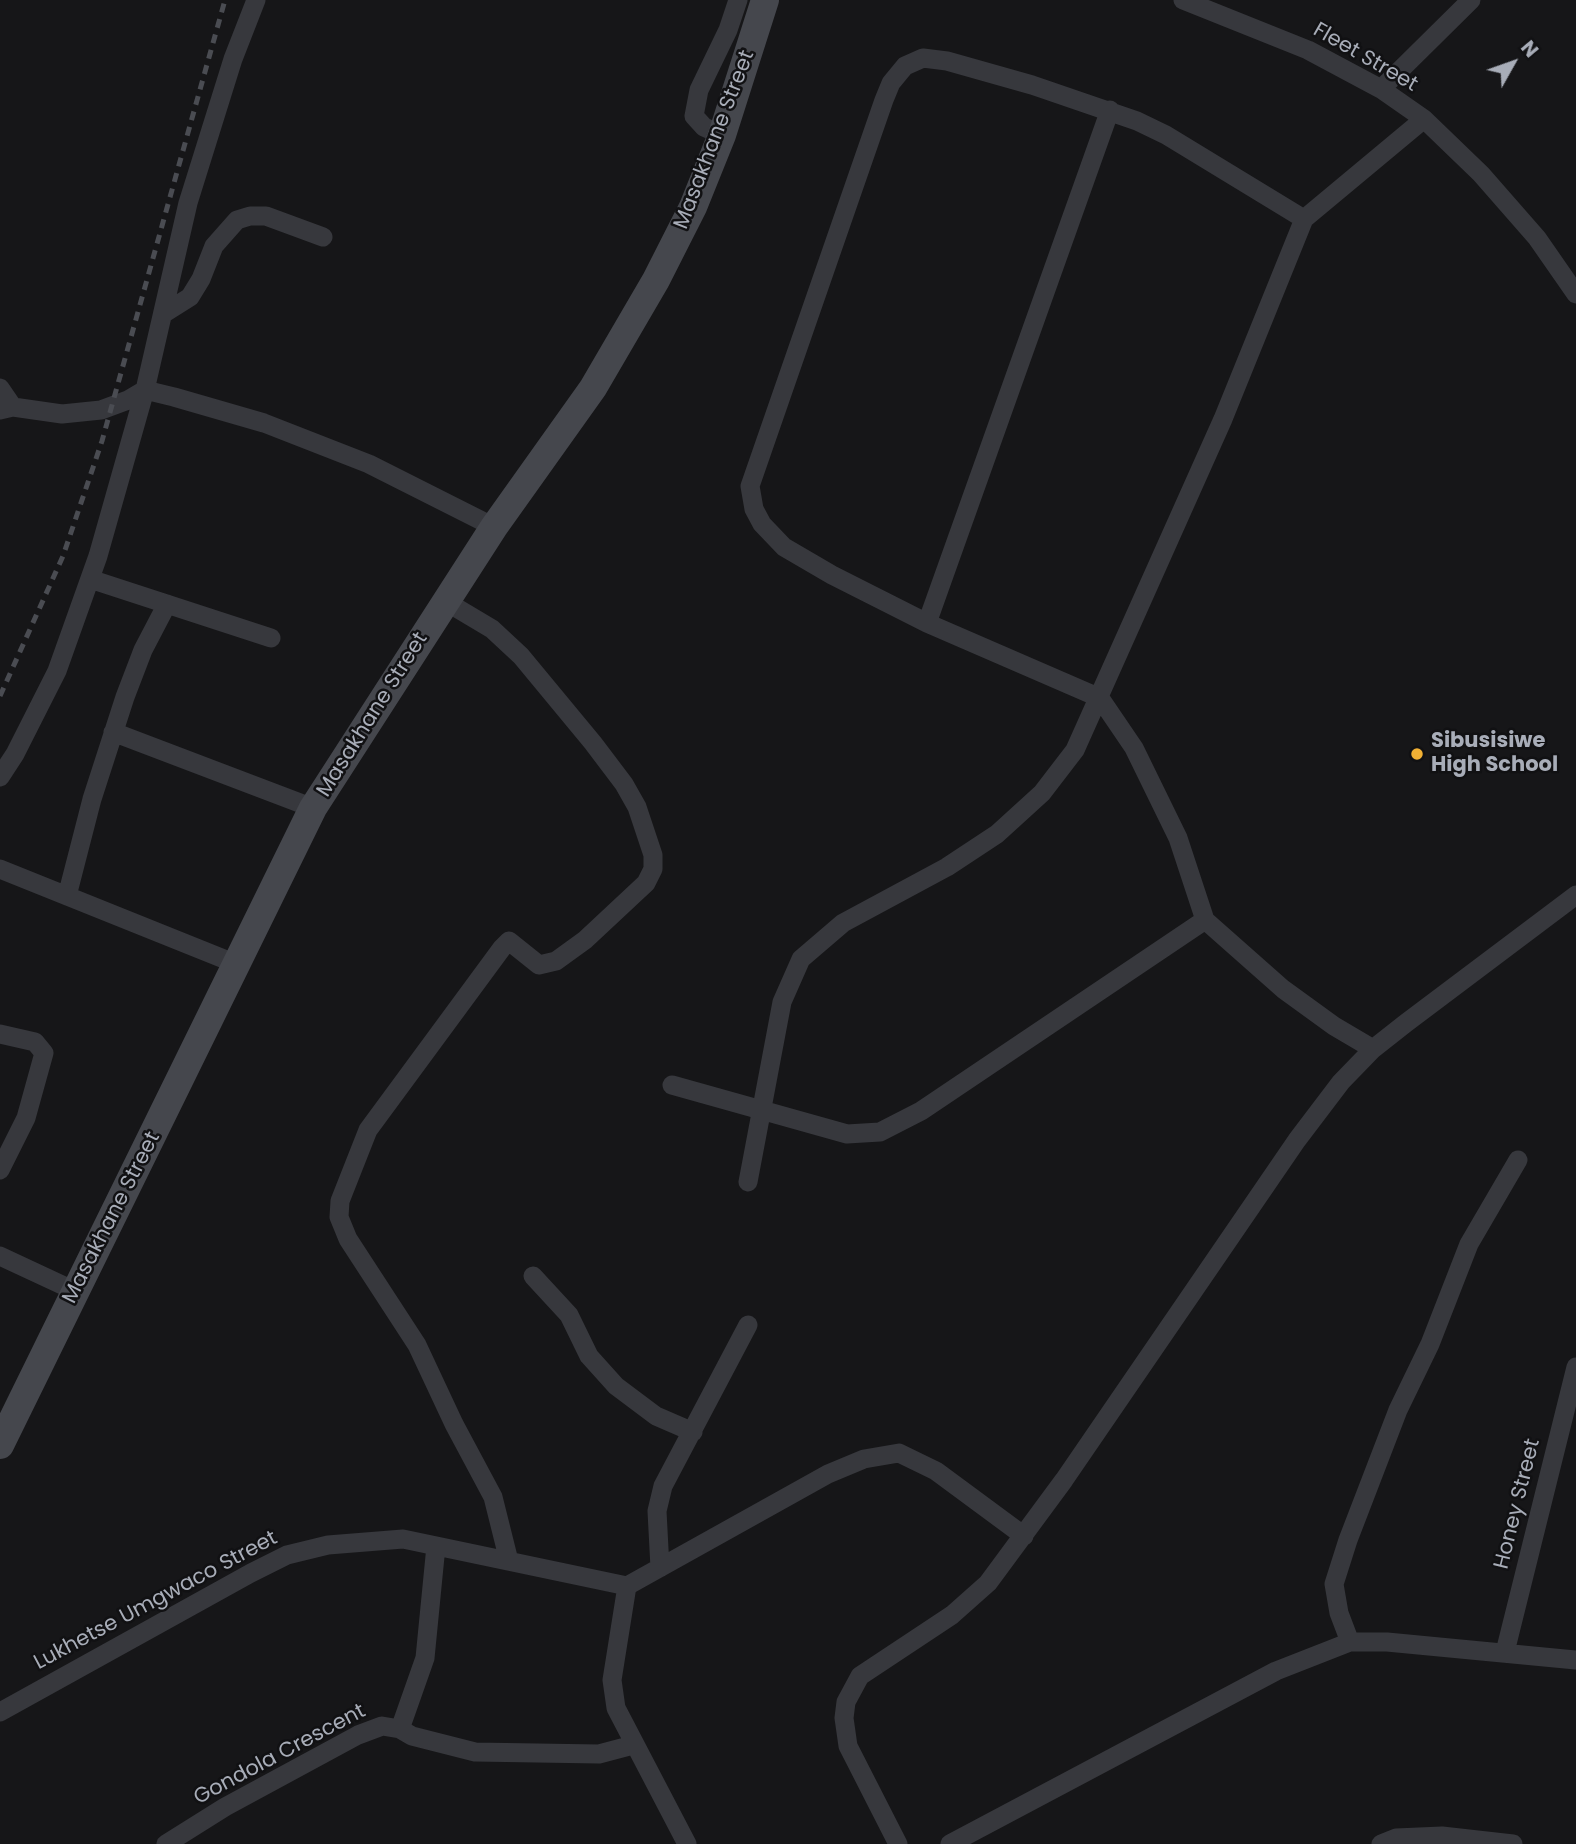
<!DOCTYPE html>
<style>
body{margin:0}
#map{position:relative;width:1576px;height:1844px;overflow:hidden;background:#161618;font-family:Poppins,sans-serif}
canvas{display:block}
.north{position:absolute;left:1478px;top:28px;width:70px;height:70px;-webkit-text-stroke:5px #111113;paint-order:stroke;rotate:50deg;font-size:19px;font-weight:700;line-height:28px;text-align:center;color:#a8adb8}
.north::after{content:'';display:block;margin:auto;width:24px;height:32px;background:#a8adb8;clip-path:polygon(50% 0,100% 100%,50% 72%,0 100%)}
</style>
<div id="map">
<canvas width="1576" height="1844"></canvas>
<div class="north">N</div>
</div>
<script>
const ctx = document.querySelector('canvas').getContext('2d');
ctx.lineJoin = 'round';
const toPath = rows => new Path2D(rows.map(r => 'M' + r).join(''));
function stroke(path, color, width, dash) { ctx.strokeStyle = color; ctx.lineWidth = width; ctx.lineCap = dash ? 'butt' : 'round'; ctx.setLineDash(dash || []); ctx.stroke(path); }
function drawText(font, color, halo, rows, align = 'center') {
  ctx.font = font + ' Poppins,sans-serif'; ctx.lineWidth = 5; ctx.setLineDash([]); ctx.textBaseline = 'middle'; ctx.strokeStyle = halo; ctx.fillStyle = color; for (const [text, x, y, turn = 0] of rows) {
    ctx.save(); ctx.translate(x, y); ctx.rotate((+turn || 0) * Math.PI / 180); ctx.textAlign = isNaN(turn) ? turn : align; if (halo) ctx.strokeText(text, 0, 0); ctx.fillText(text, 0, 0); ctx.restore();
  }
}
const street = toPath([
 [1183,0,1308,50,1381,89,1424,119,1481,174,1537,238,1576,294],
 [1381,89,1471,0],
 [722,135,704,127,694,116,699,90,728,30,738,0],
 [1304,219,1166,135,1137,121,1032,85,947,61,923,58,905,66,891,83,884,100,750,486,754,509,762,524,784,547,832,575,927,623,1100,698,1134,748,1178,838,1205,920,1283,989,1334,1026,1373,1049],
 [163,314,190,297,201,279,214,246,237,220,250,216,266,216,323,237],
 [0,388,13,407],
 [0,410,13,407,62,414,101,410,128,400,145,390,174,397,264,423,369,464,494,527],
 [90,579,271,638],
 [445,601,492,629,521,656,593,743,624,784,637,807,653,855,653,869,646,883,585,940,556,961,539,965,509,941,502,948,368,1130,340,1201,339,1217,348,1239,417,1345,454,1424,493,1497,509,1561],
 [927,623,1110,110],
 [113,732,313,808],
 [0,777,15,754,57,671,98,556,145,390,188,203,233,59,256,0],
 [0,869,234,963],
 [67,896,92,799,125,697,143,650,167,604],
 [0,1034,35,1042,44,1053,26,1118,0,1170],
 [672,1085,847,1134,880,1132,921,1111,1205,920],
 [748,1182,782,1002,801,959,843,923,947,867,997,834,1042,793,1075,750,1223,419,1304,219,1424,119],
 [0,1256,75,1291],
 [533,1276,569,1315,589,1356,616,1386,656,1416,693,1432],
 [660,1568,657,1511,663,1486,748,1325],
 [627,1586,828,1474,864,1459,899,1453,936,1471,1024,1536],
 [627,1586,612,1680,616,1708,687,1844],
 [1350,1642,1339,1613,1334,1584,1348,1540,1398,1410,1430,1344,1469,1244,1518,1160],
 [1505,1652,1576,1367],
 [0,1712,251,1573,287,1555,328,1545,403,1539,627,1586],
 [400,1729,425,1658,436,1546],
 [166,1844,225,1807,358,1735,382,1726,400,1729,412,1736,475,1752,599,1754,633,1745],
 [898,1844,848,1746,844,1718,846,1702,860,1676,952,1615,988,1583,1064,1480,1297,1140,1341,1082,1373,1049,1406,1023,1576,895],
 [950,1844,1276,1671,1350,1642,1387,1642,1576,1660],
 [1381,1844,1396,1838,1442,1836,1513,1844]
]);
const secondary = toPath([
 [0,1445,313,808,494,527,593,388,656,280,693,207,722,135,765,0]
]);
const rail = toPath([
 [0,696,63,556,102,441,225,0]
]);
const markers = [
 [1417,754,7,"#f2b134"]
];
const streetNames = [
 ["Fleet Street",1365,58,30],
 ["Masakhane Street",715,140,-69],
 ["Masakhane Street",373,715,-58],
 ["Masakhane Street",112,1218,-63],
 ["Honey Street",1518,1504,-76],
 ["Lukhetse Umgwaco Street",156,1601,-28],
 ["Gondola Crescent",280,1755,-28]
];
const poiNames = [
 ["Sibusisiwe",1431,742],
 ["High School",1431,766]
];
stroke(street, '#37383d', 19);
stroke(secondary, '#45474d', 28);
stroke(rail, '#4a4c52', 5, [9, 7]);
for (const [x, y, r, color] of markers) { const dot = new Path2D(); dot.arc(x, y, r, 0, 2 * Math.PI); ctx.fillStyle = color; ctx.fill(dot); stroke(dot, '#111113', 2.5); }
drawText('21px', '#a8adb8', '#111113', streetNames);
drawText('bold 21px', '#a8adb8', '#111113', poiNames, 'left');
</script>
